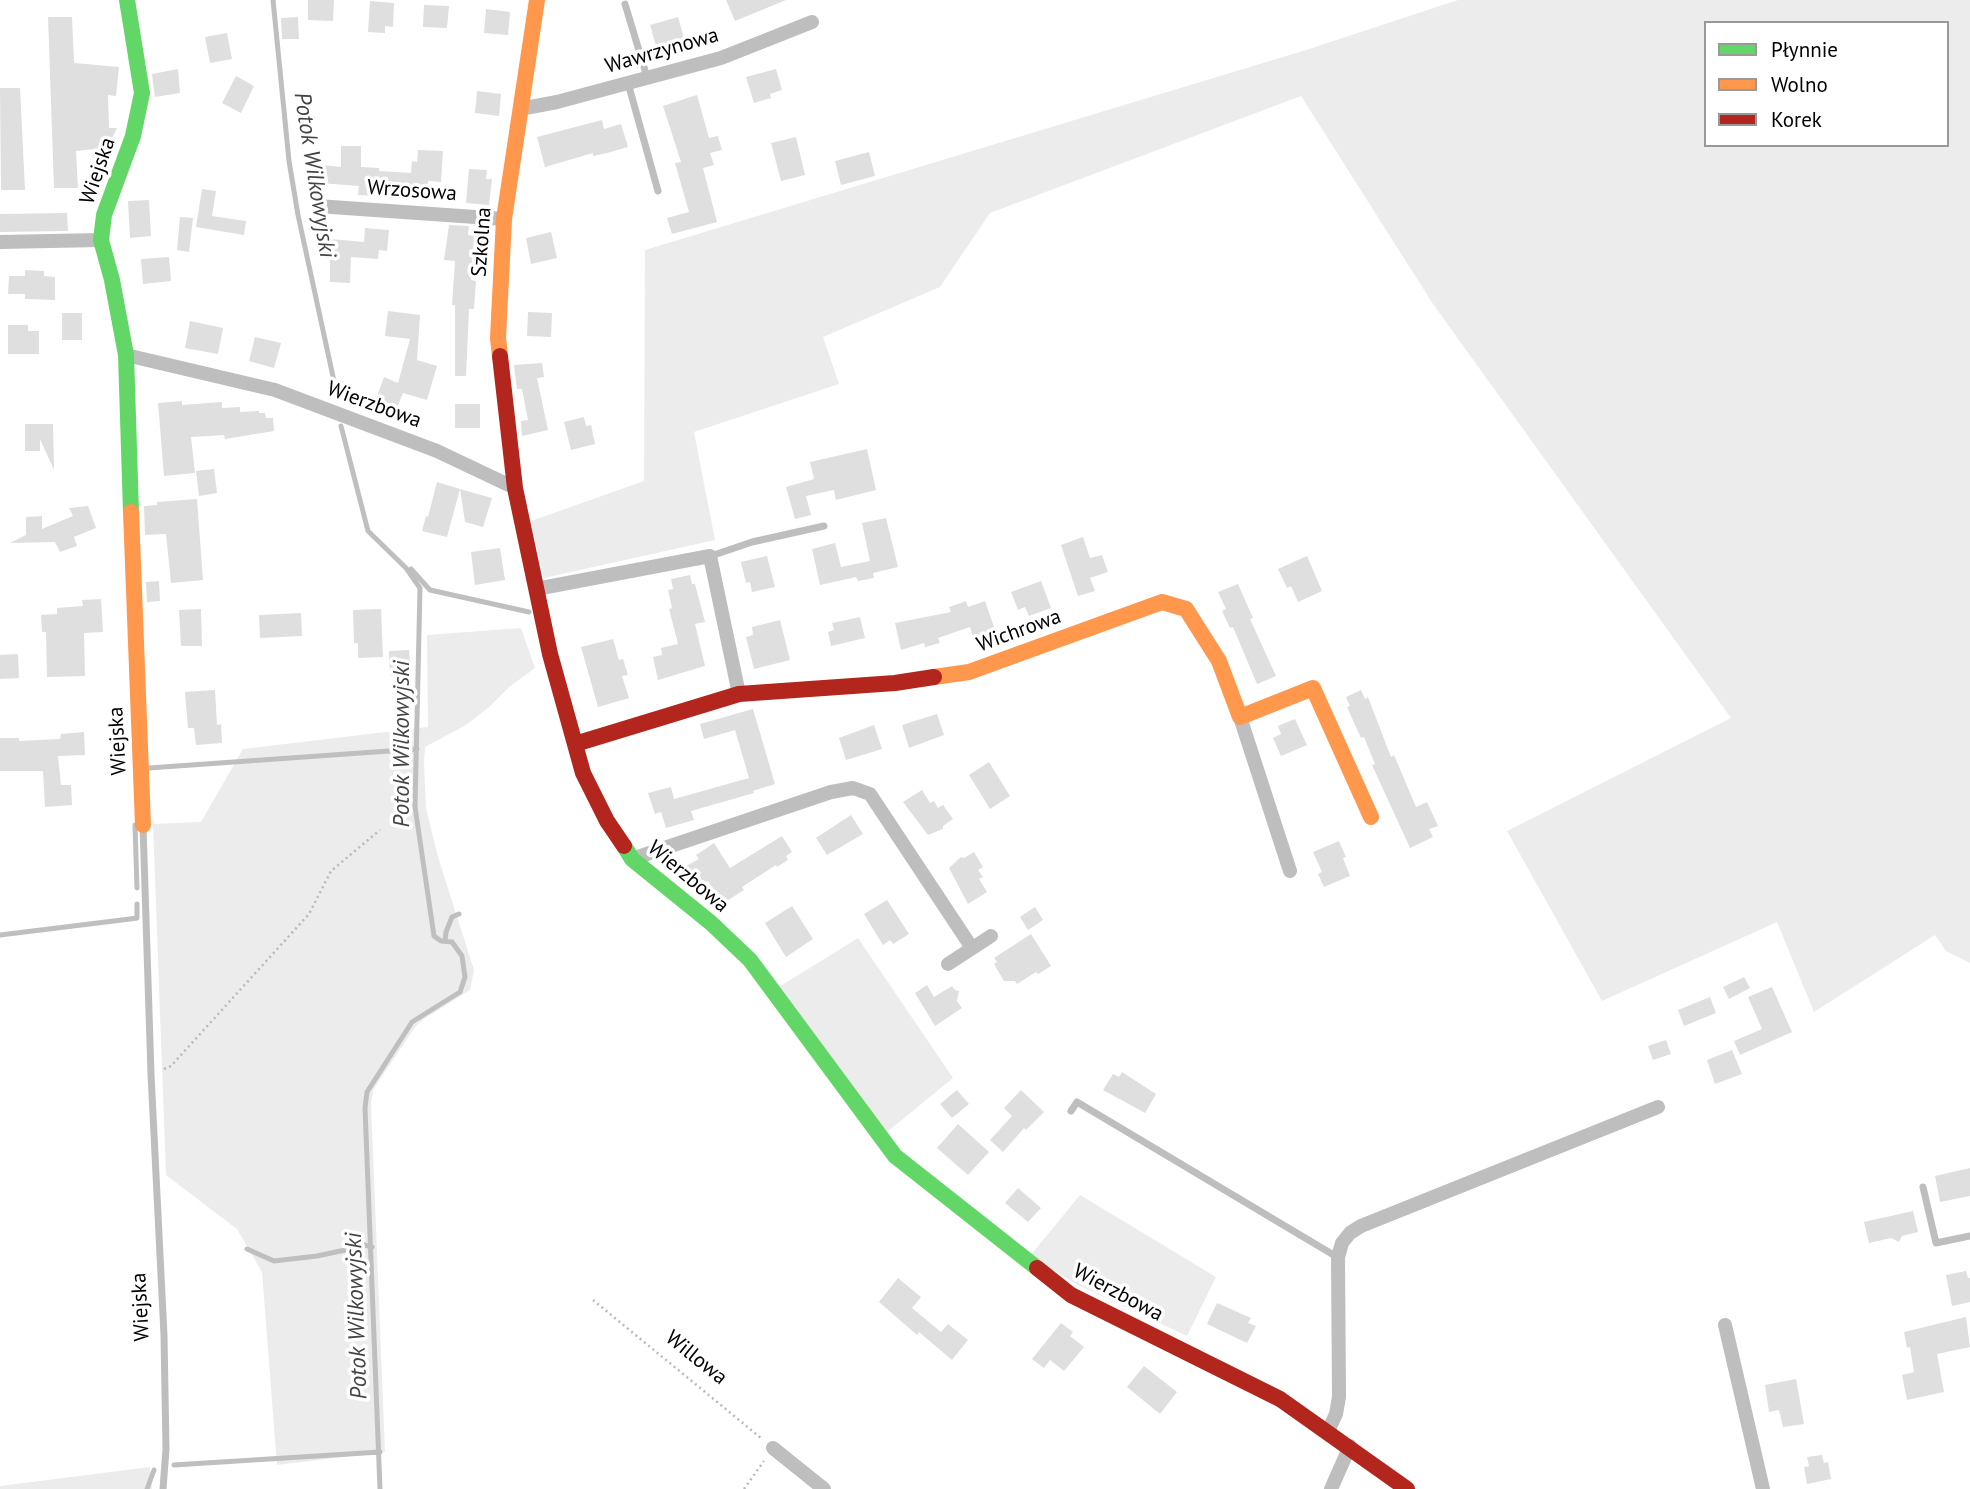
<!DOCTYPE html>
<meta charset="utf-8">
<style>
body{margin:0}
#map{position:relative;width:1970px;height:1489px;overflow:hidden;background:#fff;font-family:"PT Sans",sans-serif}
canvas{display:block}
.legend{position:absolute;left:1704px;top:21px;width:245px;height:126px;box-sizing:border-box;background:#fff;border:2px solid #999;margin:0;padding:9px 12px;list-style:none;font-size:21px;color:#000}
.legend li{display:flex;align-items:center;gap:14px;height:35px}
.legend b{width:35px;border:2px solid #999}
</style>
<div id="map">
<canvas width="1970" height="1489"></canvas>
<ul class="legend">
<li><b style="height:9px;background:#63d668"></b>Płynnie</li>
<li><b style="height:9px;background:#ff974d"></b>Wolno</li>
<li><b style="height:9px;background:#b3261e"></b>Korek</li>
</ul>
</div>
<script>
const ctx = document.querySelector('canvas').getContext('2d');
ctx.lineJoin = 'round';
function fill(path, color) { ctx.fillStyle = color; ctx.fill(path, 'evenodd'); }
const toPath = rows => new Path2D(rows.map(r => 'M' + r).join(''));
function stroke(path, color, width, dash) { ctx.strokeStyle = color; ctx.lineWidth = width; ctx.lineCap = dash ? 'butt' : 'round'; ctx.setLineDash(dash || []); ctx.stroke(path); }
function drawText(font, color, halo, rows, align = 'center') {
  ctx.font = font + ' "PT Sans",sans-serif'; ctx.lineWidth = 7; ctx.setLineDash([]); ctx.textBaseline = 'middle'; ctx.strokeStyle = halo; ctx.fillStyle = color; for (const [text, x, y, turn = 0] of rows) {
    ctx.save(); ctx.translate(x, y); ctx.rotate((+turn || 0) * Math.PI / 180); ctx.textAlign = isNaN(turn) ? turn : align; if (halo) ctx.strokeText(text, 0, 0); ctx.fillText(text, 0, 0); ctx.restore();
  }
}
const green = toPath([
 [1458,0,1970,0,1970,963,1946,951,1935,935,1814,1012,1777,922,1602,1001,1507,831,1731,718,1433,304,1301,96,990,213,940,287,823,337,839,384,694,432,715,540,544,578,531,521,644,481,645,250,1306,50],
 [1706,23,1947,23,1947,145,1706,145],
 [521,628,535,668,509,687,488,708,466,725,425,747,424,762,426,808,438,857,474,970,470,990,424,1019,415,1027,373,1090,371,1104,385,1452,277,1465,262,1272,237,1229,166,1175,153,824,201,822,243,749,428,727,427,635],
 [858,938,953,1078,887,1132,779,987],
 [1080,1195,1216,1277,1187,1336,1078,1285,1030,1256],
 [150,1467,152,1489,0,1489,0,1486]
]);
const stream = toPath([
 [273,0,289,161,298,215,337,395],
 [341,426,368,531,406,568,420,588,415,807,434,936,441,941,452,942,462,956,465,977,460,992,412,1022,367,1092,365,1108,380,1489],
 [411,569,430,590,529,612],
 [149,768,417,749],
 [135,825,137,888],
 [0,935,130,919,137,918,137,904],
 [445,941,446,932,452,917,459,914],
 [247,1249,274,1261,317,1256,350,1249,357,1243,372,1247],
 [174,1465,380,1452],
 [147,1489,154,1470]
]);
const building = toPath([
 [308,0,334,0,333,21,308,20],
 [726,0,786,0,735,21],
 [370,1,394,3,393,27,385,26,385,33,368,32],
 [424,5,449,6,447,28,423,27],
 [486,9,510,12,508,35,484,33],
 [48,17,72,17,74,63,119,67,116,96,108,95,109,128,117,128,110,142,104,143,105,148,76,151,78,188,54,188],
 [298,17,299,39,282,39,281,18],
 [678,17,684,38,656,46,650,25],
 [227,33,232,59,210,63,205,37],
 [178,69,180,93,155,97,152,74],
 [776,69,782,90,770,94,771,98,754,103,746,77],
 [236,76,254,86,241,113,222,103],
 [0,88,20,88,25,190,1,190],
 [477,91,501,94,499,116,475,113],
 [697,95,709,138,718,136,722,150,710,153,714,165,703,168,717,222,672,234,667,218,689,212,675,163,681,162,663,106],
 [602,120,604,129,621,124,628,147,607,153,593,156,593,153,545,167,537,137],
 [796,137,805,175,781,181,771,143],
 [341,146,361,146,361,167,379,168,379,171,411,173,412,161,417,162,418,150,443,151,441,182,428,181,428,190,393,188,392,197,358,195,359,186,320,183,322,165,341,167],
 [869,152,875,176,841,185,835,161],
 [469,169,487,170,486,179,492,179,489,205,466,203],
 [202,189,216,191,212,216,246,221,244,235,196,227],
 [149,200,151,236,130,238,128,201],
 [67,213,68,231,0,232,0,214],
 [180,217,193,218,189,252,177,250],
 [449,225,469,226,468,235,474,236,471,280,476,281,474,309,469,309,466,376,455,376,455,305,452,305,455,261,444,260],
 [365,228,389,230,387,251,379,250,378,259,351,257,350,283,330,282,330,239,364,242],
 [551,232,557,258,531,264,526,238],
 [169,257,171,281,143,284,141,259],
 [25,270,44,271,44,276,55,277,55,300,25,299,25,294,8,294,9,276,25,276],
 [388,311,420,315,417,360,437,366,427,400,403,393,397,408,376,399,384,377,398,383,410,339,385,336],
 [528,312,552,313,551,337,527,336],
 [62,313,82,313,82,340,62,340],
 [190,321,223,328,218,354,185,348],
 [8,325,28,325,28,331,39,331,39,354,8,354],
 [255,337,281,343,274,368,249,361],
 [542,363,544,377,537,378,548,430,522,436,521,421,528,420,522,389,517,389,514,365],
 [182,401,182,405,222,402,222,408,240,407,240,412,259,411,259,413,265,413,266,418,273,418,274,431,225,439,224,435,191,437,195,473,164,476,158,403],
 [455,404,480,404,480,428,455,428],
 [584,417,586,426,591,425,595,444,571,450,564,422],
 [25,424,53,424,54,470,40,439,40,451,25,451],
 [867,449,876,490,836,500,834,490,806,496,811,515,795,519,786,487,814,479,810,462],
 [214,469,217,493,199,496,196,471],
 [437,482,460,489,447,537,422,531,426,516,428,517],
 [460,489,492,498,483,527,465,522],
 [197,499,203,580,171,583,166,534,145,535,144,506,157,505,157,502],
 [88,506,96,528,74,537,77,546,60,552,55,542,10,543,26,535,26,517,42,516,42,529,73,516,69,508],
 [886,518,898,567,873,573,874,578,858,581,856,577,820,585,812,549,835,543,841,567,870,561,862,523],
 [1083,537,1090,558,1102,555,1108,572,1090,578,1095,591,1078,596,1061,545],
 [500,548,505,580,475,585,471,552],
 [767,556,775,587,752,592,750,582,746,583,741,562],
 [1307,556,1322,591,1298,602,1291,586,1287,588,1278,569],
 [690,575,692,584,695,584,705,622,695,624,705,666,658,680,653,657,662,655,661,648,678,644,669,609,672,608,668,590,673,589,671,579],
 [159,581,160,601,147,602,146,582],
 [1041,581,1051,608,1029,616,1025,607,1018,610,1011,592],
 [1238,584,1253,618,1250,619,1276,676,1257,684,1233,627,1230,628,1222,611,1226,609,1218,592],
 [101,599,103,632,84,633,85,676,47,677,46,632,42,632,41,615,57,614,57,608,83,606,82,600],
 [966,601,968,607,985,601,995,630,973,637,970,627,938,638,940,643,925,647,924,643,901,650,895,623,951,612,949,607],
 [201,609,202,646,181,646,179,610],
 [381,609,383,657,358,658,358,643,354,643,353,610],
 [301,613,302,636,260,638,259,615],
 [860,617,865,638,831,646,828,632,834,630,832,623],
 [780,620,790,660,754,669,746,637,753,635,752,627],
 [613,639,619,660,623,659,628,675,622,676,629,698,598,707,581,647],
 [409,650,411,675,390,676,389,651],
 [18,654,19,678,0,679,0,655],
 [215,690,217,725,221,724,222,743,196,745,194,728,188,728,185,692],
 [1361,690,1365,699,1368,697,1391,757,1394,755,1416,807,1427,802,1438,826,1429,829,1433,837,1410,848,1372,765,1375,764,1364,737,1361,738,1347,707,1350,706,1346,697],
 [753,709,775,784,753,791,754,793,691,811,694,820,666,828,661,812,655,814,648,793,671,787,674,799,749,778,735,730,704,739,700,724],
 [937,714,944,735,909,748,902,725],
 [1295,719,1307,745,1281,756,1273,738,1281,734,1278,726],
 [874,725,882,749,846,760,839,738],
 [84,732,85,755,58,756,61,785,71,785,72,805,45,807,43,771,0,771,0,738,19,738,19,741,60,739,61,734],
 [989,762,1010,796,990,809,969,775],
 [922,790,930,803,934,801,938,808,943,805,953,819,943,826,943,829,928,835,903,802],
 [851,815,863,834,827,855,816,838],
 [782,836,792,852,786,856,788,860,777,867,776,865,742,887,744,890,722,904,708,881,699,887,686,866,699,859,696,855,714,843,730,868],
 [1339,841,1346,857,1343,858,1350,876,1324,887,1318,874,1322,872,1313,852],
 [974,852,983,867,978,870,983,877,979,879,987,892,968,904,949,868,961,857,964,858],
 [887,900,909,934,893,944,890,940,883,945,864,914],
 [792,906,813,939,786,957,765,923],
 [1035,907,1043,920,1028,930,1020,917],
 [1031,934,1051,966,1038,974,1036,972,1017,984,1015,981,1004,981,994,964,997,962,994,958],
 [1744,977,1750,988,1729,999,1723,987],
 [927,985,934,997,952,986,955,990,959,991,957,1001,962,1008,935,1026,915,993],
 [1772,987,1792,1032,1740,1055,1734,1041,1762,1029,1748,997],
 [1710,997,1716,1013,1684,1026,1678,1010],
 [1666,1040,1671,1054,1653,1060,1648,1046],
 [1732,1050,1742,1074,1715,1084,1707,1060],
 [1122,1072,1156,1094,1145,1113,1103,1090,1113,1074,1119,1077],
 [957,1090,969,1104,952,1118,940,1104],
 [1021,1090,1044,1112,1026,1130,1024,1128,1003,1152,990,1140,1012,1116,1004,1108],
 [958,1124,989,1152,968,1175,937,1148],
 [1970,1168,1970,1196,1940,1202,1935,1176],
 [1018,1188,1041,1208,1028,1222,1005,1203],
 [1913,1211,1918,1232,1902,1236,1899,1242,1891,1238,1869,1243,1864,1222],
 [1966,1271,1968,1278,1970,1278,1970,1302,1952,1306,1946,1275],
 [898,1278,921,1297,912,1308,941,1332,948,1324,968,1340,952,1360,919,1332,917,1335,879,1302],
 [1217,1303,1251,1318,1248,1323,1256,1326,1247,1343,1207,1324],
 [1966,1317,1970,1347,1937,1354,1944,1392,1907,1400,1902,1375,1914,1372,1910,1347,1907,1348,1904,1332],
 [1061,1323,1073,1332,1070,1336,1084,1347,1064,1371,1050,1360,1044,1368,1032,1359],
 [1144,1366,1177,1392,1160,1414,1127,1387],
 [1796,1379,1804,1424,1783,1427,1779,1410,1769,1412,1765,1385],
 [1822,1455,1824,1463,1828,1462,1831,1479,1807,1484,1804,1467,1809,1466,1807,1457]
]);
const path = toPath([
 [164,1069,171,1066,309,914,331,871,380,830],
 [593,1300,761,1438],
 [744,1489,764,1461]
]);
const lane = toPath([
 [625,4,647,77],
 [628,83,658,191],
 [711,556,752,542,824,526],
 [143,826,151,1074,164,1335,166,1449,163,1489],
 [1071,1111,1077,1102,1337,1257],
 [1923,1187,1936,1243,1970,1236]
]);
const street = toPath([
 [520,109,557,102,721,58,812,22],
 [317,206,504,219],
 [0,242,101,240],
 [126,355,275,390,437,451,515,488],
 [536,589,710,556,739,694],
 [1240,717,1290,871],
 [632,859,831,792,853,788,870,794,972,948],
 [948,964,991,936],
 [1725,1325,1763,1489],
 [1328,1431,1336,1414,1339,1397,1338,1257,1342,1243,1350,1233,1361,1226,1658,1107],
 [773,1448,824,1489],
 [1331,1489,1350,1446]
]);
const fast = toPath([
 [127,0,142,93,133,136,104,215,101,240,112,280,126,355,131,512],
 [624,846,632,859,711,923,750,960,895,1156,1037,1268]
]);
const slow = toPath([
 [500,356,498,338,504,219,537,0],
 [131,512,143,825],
 [934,677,969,672,1162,602,1186,609,1219,661,1240,717,1313,688,1371,817]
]);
const jam = toPath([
 [500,356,515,488,550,654,583,773,607,821,624,846],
 [575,744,739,694,895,683,934,677],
 [1037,1268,1071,1295,1280,1399,1407,1489]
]);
const streetNames = [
 ["Wawrzynowa",662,51,-16],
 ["Wiejska",98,171,-71],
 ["Wrzosowa",412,191,4],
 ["Szkolna",482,242,-86],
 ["Wierzbowa",374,405,20],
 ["Wichrowa",1019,631,-20],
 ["Wiejska",118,741,-93],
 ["Wierzbowa",688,877,40],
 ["Wierzbowa",1118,1293,28],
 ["Wiejska",141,1307,-93],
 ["Willowa",696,1358,39]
];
const waterNames = [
 ["Potok Wilkowyjski",314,175,81],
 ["Potok Wilkowyjski",402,744,-90],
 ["Potok Wilkowyjski",357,1316,-92]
];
fill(green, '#ececec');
stroke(stream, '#bfbfbf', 5);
fill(building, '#dfdfdf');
stroke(path, '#b9b9b9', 2.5, [2, 3.5]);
stroke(lane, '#bebebe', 7);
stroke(street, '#bebebe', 14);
stroke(fast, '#63d668', 16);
stroke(slow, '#ff974d', 16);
stroke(jam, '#b3261e', 16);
drawText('21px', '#000', '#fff', streetNames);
drawText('italic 23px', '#444', '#fff', waterNames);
</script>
